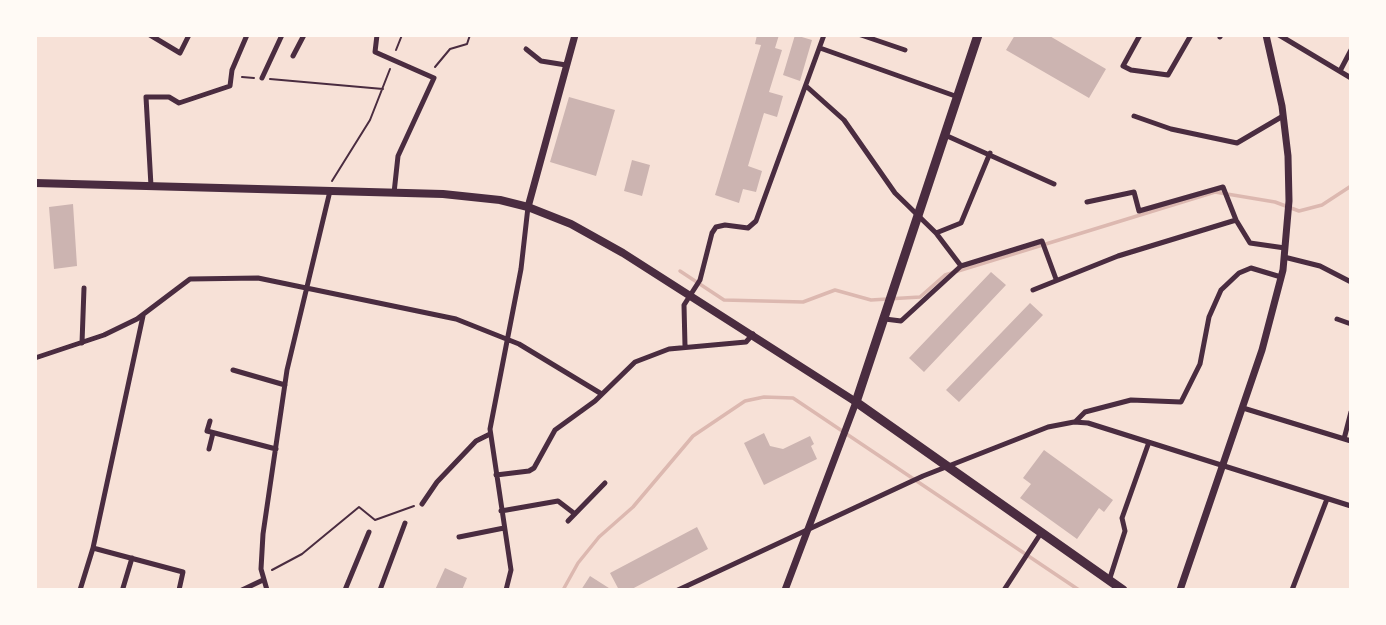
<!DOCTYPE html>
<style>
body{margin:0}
#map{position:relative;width:1386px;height:625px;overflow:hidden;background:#f7e1d7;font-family:"PT Serif",serif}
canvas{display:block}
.frame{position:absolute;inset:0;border:37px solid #fffaf5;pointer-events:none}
</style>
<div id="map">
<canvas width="1386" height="625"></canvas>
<div class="frame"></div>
</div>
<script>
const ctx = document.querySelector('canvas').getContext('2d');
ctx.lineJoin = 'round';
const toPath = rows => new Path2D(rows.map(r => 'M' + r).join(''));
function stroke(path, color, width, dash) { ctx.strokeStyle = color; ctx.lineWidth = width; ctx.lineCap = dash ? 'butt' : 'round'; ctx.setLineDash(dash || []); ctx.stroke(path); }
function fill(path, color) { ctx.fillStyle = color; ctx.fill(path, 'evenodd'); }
const stream = toPath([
 [680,271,724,300,803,302,835,290,871,300,920,297,945,275,1215,192,1275,202,1299,211,1322,205,1351,186],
 [563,590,578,563,599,537,633,507,693,436,745,401,764,397,793,398,1079,590]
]);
const building = toPath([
 [757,35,779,35,775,48,782,50,769,92,783,96,777,117,764,113,748,166,762,171,756,192,743,189,739,203,715,195,761,45,755,44],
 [795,35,812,40,800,81,783,75],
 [1015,35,1048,35,1106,69,1089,98,1006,50],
 [569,97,615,110,596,176,550,162],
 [632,160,650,165,642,196,624,191],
 [73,204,77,266,54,269,49,207],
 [991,272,1006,285,924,372,909,358],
 [1030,303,1043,315,959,402,946,390],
 [764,433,770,446,783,449,810,436,814,444,811,446,817,459,764,485,744,443],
 [1044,450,1113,500,1104,512,1099,508,1077,539,1020,498,1031,484,1023,478],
 [697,527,708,549,630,590,619,590,610,573],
 [445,568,467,578,462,590,435,590],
 [590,576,612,590,581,590]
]);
const path = toPath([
 [396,50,402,35],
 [435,67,450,49,467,44,470,35],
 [242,77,254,78],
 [270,79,383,89],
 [332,181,370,120,390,69],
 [272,570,302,554,359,507,375,520,414,506]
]);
const minor = toPath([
 [150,35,180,53,189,35],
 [377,35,375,52,434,78,398,156,394,193],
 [861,35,905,50],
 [1140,35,1123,66,1131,70,1168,75,1191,35],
 [1279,35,1351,78],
 [1220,37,1221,35],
 [820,48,958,97],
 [526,49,541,61,566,65],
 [293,56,304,35],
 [1340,71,1351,50],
 [262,78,282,35],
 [806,86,844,120,895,193,936,233,961,266],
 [1134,116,1171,129,1237,143,1283,116],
 [945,135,1054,184],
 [151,186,146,97,169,97,179,103,230,86,232,70,247,35],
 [1087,202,1134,192,1139,211,1223,187,1236,220,1250,243,1285,248],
 [936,233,961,223,990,153],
 [1284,257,1320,266,1351,282],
 [1033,290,1118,256,1236,220],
 [885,319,901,321,961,266,1042,241,1056,279],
 [1337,319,1351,324],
 [82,343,84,288],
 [685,346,684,305,700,280,712,233,716,227,725,225,748,228,756,221,824,35],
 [35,358,104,335,137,319,190,279,258,278,456,319,519,344,600,393],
 [233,370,285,385],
 [1243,408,1351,441],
 [210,421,207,431,276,449],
 [1075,422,1085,412,1131,400,1181,402,1200,364,1209,317,1221,290,1239,273,1251,268,1281,277],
 [1344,439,1351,412],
 [209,449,213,433],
 [496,475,529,471,534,468,555,430,595,401,635,362,669,349,746,342,753,334],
 [422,504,437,482,476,441,490,434],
 [501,511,558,501,575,514],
 [568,521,605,483],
 [459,537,504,528],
 [93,548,183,572,179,590],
 [1109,581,1125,531,1122,518,1149,442],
 [123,588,132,558],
 [80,590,93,548,143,316],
 [242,590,263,580],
 [267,590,261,569,263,534,287,370,330,191],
 [345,590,369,532],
 [380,590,405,523],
 [506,590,511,570,490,429,521,269,528,207],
 [678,590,923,476,1048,427,1074,422,1088,423,1351,506],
 [1004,590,1041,533],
 [1292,590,1327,499]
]);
const tertiary = toPath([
 [528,207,575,35],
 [785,590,856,402],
 [1180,590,1262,350,1283,270,1289,201,1288,156,1282,106,1266,35]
]);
const secondary = toPath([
 [35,183,443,194,500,200,528,207,571,224,623,253,856,402]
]);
const primary = toPath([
 [978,35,856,402,1123,590]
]);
stroke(stream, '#dcb8b0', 3.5);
fill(building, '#ccb4b1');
stroke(path, '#4a2c40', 2);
stroke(minor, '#4a2c40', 5);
stroke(tertiary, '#4a2c40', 7);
stroke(secondary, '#4a2c40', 8);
stroke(primary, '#4a2c40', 9);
</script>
